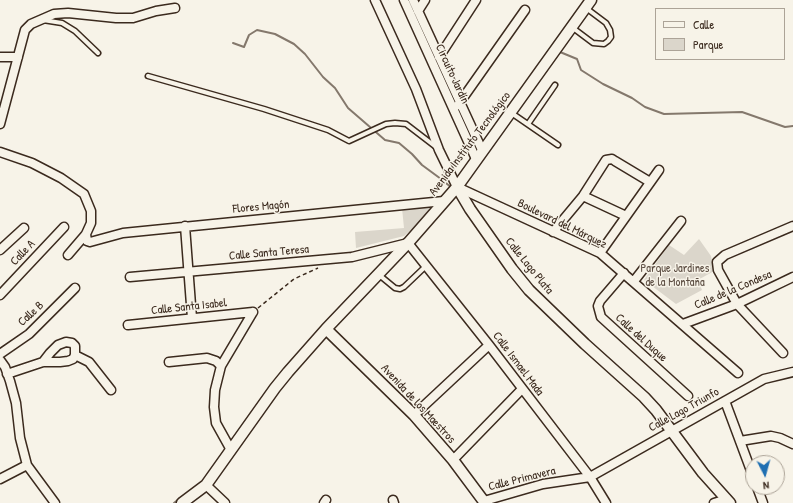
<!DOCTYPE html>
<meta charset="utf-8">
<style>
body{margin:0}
#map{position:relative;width:793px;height:503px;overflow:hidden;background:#f7f3e8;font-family:"Patrick Hand",sans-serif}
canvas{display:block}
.legend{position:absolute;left:655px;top:8px;width:130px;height:52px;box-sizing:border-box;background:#f7f3e8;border:1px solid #aca397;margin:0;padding:5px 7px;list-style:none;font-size:12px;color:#3b2a1e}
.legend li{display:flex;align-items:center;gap:8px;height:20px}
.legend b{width:20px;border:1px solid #aca397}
.north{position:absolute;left:745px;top:455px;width:40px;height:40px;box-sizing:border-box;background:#f7f3e8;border:1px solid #aca397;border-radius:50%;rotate:174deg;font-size:11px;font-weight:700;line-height:16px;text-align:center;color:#3b2a1e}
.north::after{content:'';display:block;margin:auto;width:14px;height:18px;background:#1f6fb2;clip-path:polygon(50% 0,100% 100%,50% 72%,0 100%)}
</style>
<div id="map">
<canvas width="793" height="503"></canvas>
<ul class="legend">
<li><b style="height:5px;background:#f7f3e8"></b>Calle</li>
<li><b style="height:11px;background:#dbd6cb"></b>Parque</li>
</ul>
<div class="north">N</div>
</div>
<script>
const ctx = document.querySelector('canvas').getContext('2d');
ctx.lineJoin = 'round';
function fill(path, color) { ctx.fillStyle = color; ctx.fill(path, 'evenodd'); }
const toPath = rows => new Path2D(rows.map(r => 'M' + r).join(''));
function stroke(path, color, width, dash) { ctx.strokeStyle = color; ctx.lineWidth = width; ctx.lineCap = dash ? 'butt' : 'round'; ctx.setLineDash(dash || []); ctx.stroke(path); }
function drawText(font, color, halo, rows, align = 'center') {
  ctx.font = font + ' "Patrick Hand",sans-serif'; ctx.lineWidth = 3; ctx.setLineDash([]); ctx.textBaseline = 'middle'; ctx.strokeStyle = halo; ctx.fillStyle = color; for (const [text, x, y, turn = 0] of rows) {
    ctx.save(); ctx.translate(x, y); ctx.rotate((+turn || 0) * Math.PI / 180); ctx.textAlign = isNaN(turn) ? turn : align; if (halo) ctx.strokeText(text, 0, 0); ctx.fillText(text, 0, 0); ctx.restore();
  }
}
const green = toPath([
 [432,205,426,217,404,236,356,248,355,232,404,228,402,208],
 [699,239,711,256,714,271,698,280,702,290,676,304,644,280,669,245,684,255]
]);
const stream = toPath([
 [233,43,244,47,249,35,257,30,275,34,294,44,305,54,323,77,335,88,348,108,385,140,399,143,412,154,422,165,441,179,452,188],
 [560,52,577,59,581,70,603,84,632,98,645,107,664,114,742,112,785,127,793,126],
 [174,503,180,498]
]);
const path = toPath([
 [258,308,294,279,318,268]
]);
const service = toPath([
 [43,20,62,23,75,31,98,53],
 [573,28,593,43,604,44,608,41,611,37,610,30,606,23,586,8],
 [148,76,264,109,328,130,349,141,386,124,395,123,406,124,436,147],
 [510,112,558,145],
 [528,124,555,85],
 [378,274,395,288,400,289,404,287,426,266]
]);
const minor = toPath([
 [375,0,416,89,439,150,457,187,600,253,738,373],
 [404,0,476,159],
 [413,0,482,150],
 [418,11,425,0],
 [0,57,18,57],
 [439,57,476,0],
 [458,105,525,10],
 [0,124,25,30,31,24,54,14,68,13,116,18,133,18,156,11,175,8],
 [0,152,32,163,61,178,84,194,91,211,91,223,86,234,68,255],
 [583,196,626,216],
 [185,226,192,318],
 [553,232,583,196,606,160,612,159,615,161,650,182],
 [86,234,87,241,90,242,123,233,444,201],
 [0,250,24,228],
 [600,253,659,170],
 [624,273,600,301,598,306,601,317,688,396],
 [130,277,352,257,408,243,489,345,590,477,606,503],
 [634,281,681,221],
 [0,295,64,227],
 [683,324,737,304,793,277],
 [128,325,253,312],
 [783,353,737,304,718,270,717,262,725,255,793,226],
 [0,354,29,334,75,288],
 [75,355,89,362,111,390],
 [0,360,5,367,10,381,16,403,20,438,27,465,55,503],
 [169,362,207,358,216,361,221,366],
 [7,374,43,362,60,362,68,361,73,359,75,355,75,346,72,343,66,342,58,345,50,353,43,362],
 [725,401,753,476],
 [414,415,489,345],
 [740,441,771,436,780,438,793,444],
 [231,450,216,423,214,407,215,390,221,366,253,312],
 [453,460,522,389],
 [0,479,27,465],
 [206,485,225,503],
 [757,487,763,503],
 [393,500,394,503],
 [484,501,543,484,590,477,764,379,793,372],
 [324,503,326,500],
 [714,503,727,499]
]);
const tertiary = toPath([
 [457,187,470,209,512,269,529,290,585,344,644,397,656,410,703,473,730,503],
 [326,329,414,415,453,460,485,503],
 [182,503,206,485,275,388,288,372,326,329,408,243,457,187,591,0]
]);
const streetNames = [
 ["Circuito Jardín",452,74,65],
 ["Avenida Instituto Tecnológico",470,144,-53],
 ["Flores Magón",261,207,-5],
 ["Boulevard del Márquez",562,224,26],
 ["Calle A",23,253,-46],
 ["Calle Santa Teresa",269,253,-5],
 ["Calle Lago Plata",529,266,51],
 ["Calle de la Condesa",733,290,-23],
 ["Calle Santa Isabel",189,307,-6],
 ["Calle B",31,314,-43],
 ["Calle del Duque",641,338,42],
 ["Calle Ismael Mada",518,364,53],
 ["Avenida de los Maestros",418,404,47],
 ["Calle Lago Triunfo",684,410,-29],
 ["Calle Primavera",522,479,-14]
];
const parkNames = [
 ["Parque Jardines",675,269],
 ["de la Montaña",675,283]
];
fill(green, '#dbd6cb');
stroke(stream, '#84786c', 2);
stroke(service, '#3b2a1e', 7);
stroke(minor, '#3b2a1e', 11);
stroke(tertiary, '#3b2a1e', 13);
stroke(path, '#3b2a1e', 1.5, [4, 3]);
stroke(service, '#f7f3e8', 4);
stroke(minor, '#f7f3e8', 8);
stroke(tertiary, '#f7f3e8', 10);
drawText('12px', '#3b2a1e', '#f7f3e8', streetNames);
drawText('12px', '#5b4c41', '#f7f3e8', parkNames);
</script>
